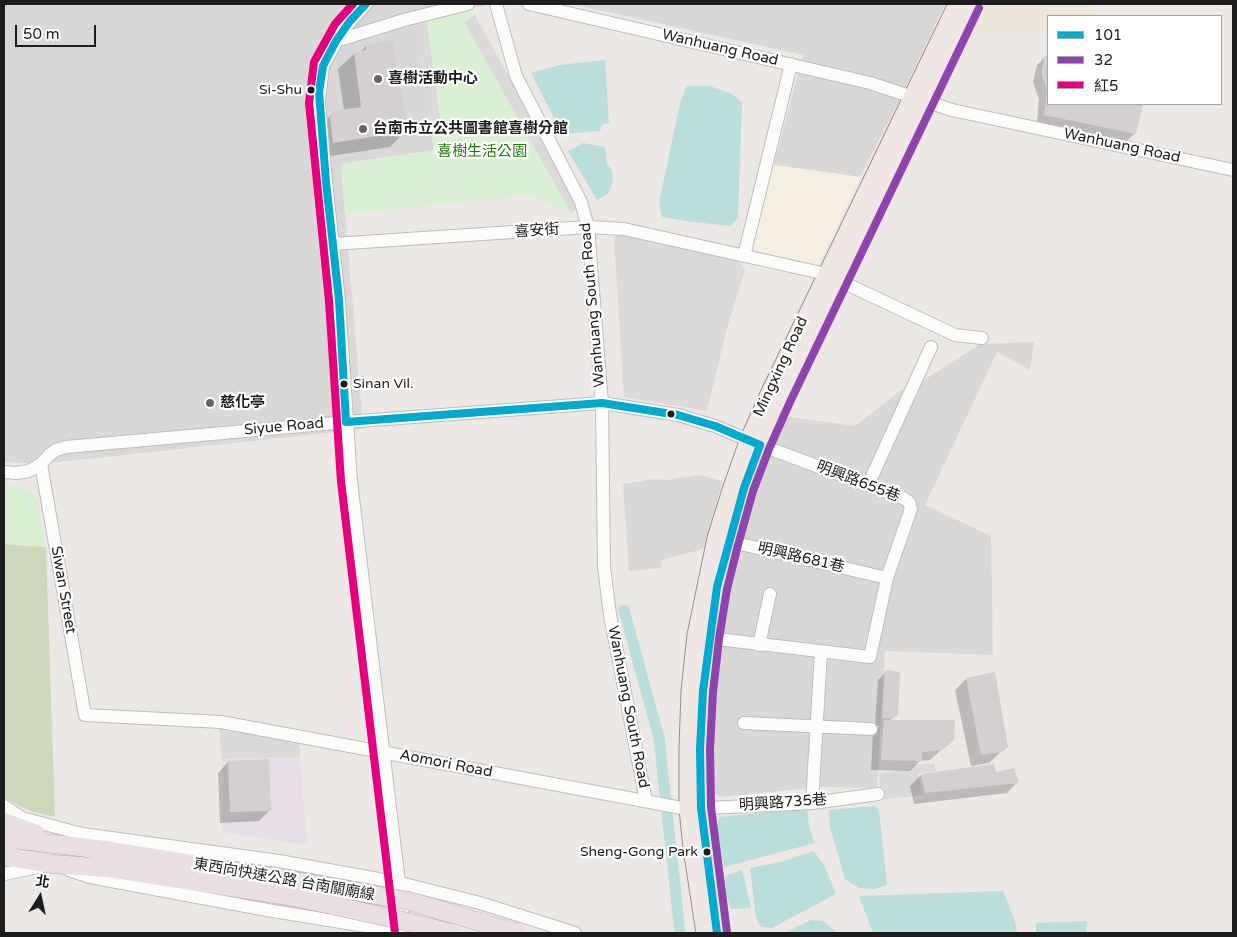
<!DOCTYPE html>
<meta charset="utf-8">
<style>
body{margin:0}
#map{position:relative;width:1237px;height:937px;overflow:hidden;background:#ebe8e6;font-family:"Varela Round","Noto Sans TC",sans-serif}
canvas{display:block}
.frame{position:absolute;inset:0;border:5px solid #1d1d1d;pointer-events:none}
.legend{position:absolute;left:1047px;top:15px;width:175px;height:90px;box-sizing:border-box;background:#fff;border:1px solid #a5a5a5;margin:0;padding:6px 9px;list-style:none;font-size:15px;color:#1d1d1d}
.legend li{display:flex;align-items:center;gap:10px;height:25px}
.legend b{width:25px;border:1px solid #a5a5a5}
.north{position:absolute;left:15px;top:872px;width:50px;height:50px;-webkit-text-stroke:4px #fff;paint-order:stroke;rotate:10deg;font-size:14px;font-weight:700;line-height:20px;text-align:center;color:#1d1d1d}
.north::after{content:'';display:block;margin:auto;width:18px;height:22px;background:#1d1d1d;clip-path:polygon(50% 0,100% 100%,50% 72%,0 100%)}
.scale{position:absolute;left:15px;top:25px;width:81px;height:22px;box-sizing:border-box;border:2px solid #1d1d1d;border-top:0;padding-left:6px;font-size:15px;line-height:18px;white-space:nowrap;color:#1d1d1d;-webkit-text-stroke:4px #fff;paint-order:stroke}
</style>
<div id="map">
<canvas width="1237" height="937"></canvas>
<div class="frame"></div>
<ul class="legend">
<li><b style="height:6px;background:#00a9ce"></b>101</li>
<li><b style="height:6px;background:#8e44ad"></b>32</li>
<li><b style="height:6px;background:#e5007d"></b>紅5</li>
</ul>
<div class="north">北</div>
<div class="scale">50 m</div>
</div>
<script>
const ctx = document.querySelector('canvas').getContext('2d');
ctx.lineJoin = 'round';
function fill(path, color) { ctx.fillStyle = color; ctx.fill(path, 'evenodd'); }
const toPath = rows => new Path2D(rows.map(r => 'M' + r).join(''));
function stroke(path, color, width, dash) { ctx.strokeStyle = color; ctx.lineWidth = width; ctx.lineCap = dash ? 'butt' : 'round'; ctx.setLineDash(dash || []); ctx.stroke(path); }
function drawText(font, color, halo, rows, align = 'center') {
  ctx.font = font + ' "Varela Round","Noto Sans TC",sans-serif'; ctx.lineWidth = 4.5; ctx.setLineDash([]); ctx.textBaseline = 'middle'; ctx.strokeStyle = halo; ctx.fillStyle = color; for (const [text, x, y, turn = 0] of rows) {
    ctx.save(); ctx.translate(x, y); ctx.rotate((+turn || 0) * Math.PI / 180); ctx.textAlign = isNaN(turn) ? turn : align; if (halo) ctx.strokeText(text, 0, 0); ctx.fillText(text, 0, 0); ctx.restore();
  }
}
const residential = toPath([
 [4,4,483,4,484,6,470,7,415,28,434,150,341,164,363,429,41,464,4,462],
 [571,4,945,4,900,99,860,177,774,165,803,55],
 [1034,342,1030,370,997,352,925,505,991,536,993,655,885,651,877,788,821,787,720,797,711,790,716,658,737,553,765,459,784,416,855,426,901,390,918,392,923,381,980,344],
 [699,475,723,481,703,549,662,560,661,568,629,571,623,484,654,479,667,480]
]);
const industrial = toPath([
 [300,757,307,845,223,832,222,759]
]);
const education = toPath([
 [774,165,860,177,812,278,754,267,751,251]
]);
const farmland = toPath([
 [972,4,1094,4,1092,16,1048,16,1048,34,958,32]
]);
const forest = toPath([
 [4,544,46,547,55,817,30,811,4,798]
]);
const park = toPath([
 [470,7,475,15,464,22,571,213,531,195,345,214,341,164,434,150,430,125,441,123,426,17],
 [4,485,23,487,36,497,46,547,4,544]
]);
const parking = toPath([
 [475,15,581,207,571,213,464,22],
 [426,17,441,124,430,125,415,28,418,20],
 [620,232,738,261,745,270,727,328,707,411,624,397,614,238],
 [219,727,299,742,300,757,222,759],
 [934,763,936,771,918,773,922,795,881,800,879,773,911,769,912,765]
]);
const water = toPath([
 [605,60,609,123,602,125,600,131,567,134,555,120,531,73,560,65],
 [687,86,710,86,732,94,742,102,738,218,730,226,685,221,662,217,659,203,680,103],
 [583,143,605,147,607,164,612,171,613,181,608,194,597,200,568,151],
 [875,806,879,811,887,885,875,889,859,888,845,879,830,827,829,810],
 [807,808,809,827,815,843,724,867,716,830,719,817],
 [814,851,824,865,836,894,772,928,761,927,756,918,750,868,781,862],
 [742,870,751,908,731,909,726,893,725,876],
 [1003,891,1015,921,1017,933,873,933,859,896],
 [811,920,823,921,838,933,785,933],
 [1087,921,1086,933,1036,933,1036,923]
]);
const shadow = toPath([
 [366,46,407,130,390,147,317,158,314,136,318,128,334,112,344,110,338,69,355,53,360,52],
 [1045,57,1048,58,1048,104,1142,104,1135,133,1127,141,1037,123,1039,99,1033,82,1037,65],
 [886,672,896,714,889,722,953,739,930,760,920,761,910,771,871,770,873,732,880,726,875,726,878,680],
 [966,679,1007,746,989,763,971,766,955,690],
 [228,762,270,810,259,821,220,823,218,773],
 [995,773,1017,782,1007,793,914,804,910,786,921,775]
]);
const canal = toPath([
 [624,610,659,738,680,933]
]);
const building = toPath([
 [392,40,408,131,333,143,330,118,334,111,361,107,354,52,366,50,366,45],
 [1045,56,1048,56,1048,104,1143,104,1136,134,1044,115,1047,90,1041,73],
 [885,670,900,672,898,715,892,719,882,718],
 [995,672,1008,747,1002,752,981,755,966,678],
 [884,720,955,720,954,740,942,750,922,752,922,761,881,760],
 [269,759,271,811,230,812,228,761],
 [994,764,996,772,1014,768,1019,783,925,793,921,774]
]);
const minor = toPath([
 [366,4,343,30,323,66,319,102,326,182,339,300,351,481,405,933],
 [496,4,516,76,581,202,588,227,602,403,604,567,610,615,646,801],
 [529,4,870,83,952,110,1233,170],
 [336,41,404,20,468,4],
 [333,244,588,227,624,229,826,274],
 [744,256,791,64],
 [838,280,955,335,982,338],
 [41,464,85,715,221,722,687,809,812,803,878,794],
 [4,472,16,473,29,471,41,464,49,455,56,450,66,447,346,422,602,403,678,415,715,426,760,445,903,498,909,502,911,509,887,578,870,657,709,638],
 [868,485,931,347],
 [719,539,887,578],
 [759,645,770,594],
 [744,723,871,729],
 [812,803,821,652],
 [4,806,22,818,82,834,279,861,400,883,480,903,575,933],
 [69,870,90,877,267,910,408,933],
 [4,874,43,866]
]);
const major = toPath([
 [704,933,691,848,687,809,687,748,689,691,695,635,715,538,731,487,748,439,768,394,956,4],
 [717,933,701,808,700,749,703,691,709,638,717,587,728,542,744,488,760,445,781,398,970,4]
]);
const highway = toPath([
 [4,822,36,834],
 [4,838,105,850,296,881],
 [4,856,52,864,109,868,294,897]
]);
const highwayBridge = toPath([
 [296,881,409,901,517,933],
 [294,897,400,920,451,933]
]);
const bus1 = toPath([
 [346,422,602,403,678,415,715,426,760,445,744,488,717,587,703,691,700,749,701,808,717,933],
 [346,422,339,300,326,182,319,92,323,66,336,41,350,21,366,4]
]);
const bus2 = toPath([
 [727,932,711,807,710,749,713,692,719,639,727,589,738,545,753,491,769,449,790,402,979,8]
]);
const bus3 = toPath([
 [353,4,335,24,314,62,309,103,329,301,341,482,395,933]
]);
const markers = [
 [378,79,5,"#656463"],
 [311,90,4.5,"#1d1d1d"],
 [363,129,5,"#656463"],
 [344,384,4.5,"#1d1d1d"],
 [210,403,5,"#656463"],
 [671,414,4.5,"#1d1d1d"],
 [707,852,4.5,"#1d1d1d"]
];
const busNames = [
 ["Si-Shu",302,90],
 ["Sinan Vil.",353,384,"left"],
 ["Sheng-Gong Park",698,852]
];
const streetNames = [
 ["Wanhuang Road",720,48,13],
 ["Wanhuang Road",1122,146,12],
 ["喜安街",537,231,-4],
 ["Wanhuang South Road",593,305,-95],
 ["Mingxing Road",781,367,-65],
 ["Siyue Road",284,427,-5],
 ["明興路655巷",858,482,21],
 ["明興路681巷",801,558,13],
 ["Siwan Street",63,590,80],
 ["Wanhuang South Road",628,707,79],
 ["Aomori Road",446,764,11],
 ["明興路735巷",783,803,-4],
 ["東西向快速公路 台南關廟線",284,880,10]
];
const poiNames = [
 ["喜樹活動中心",388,79],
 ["台南市立公共圖書館喜樹分館",373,129],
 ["慈化亭",220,403]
];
const parkNames = [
 ["喜樹生活公園",482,152]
];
fill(residential, '#dad8d7');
fill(industrial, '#e8dee7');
fill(education, '#f5efe1');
fill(farmland, '#ece7d9');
fill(forest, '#ced9bc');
fill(park, '#daf0d2');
fill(parking, '#dbdad9');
fill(water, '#badedc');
fill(shadow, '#0003');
stroke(canal, '#badedc', 11);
fill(building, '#d3d0cf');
stroke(minor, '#bebdbc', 14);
stroke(major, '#a08e84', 17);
stroke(highway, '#c09eb1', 19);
stroke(minor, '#fcfcfb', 12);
stroke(major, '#efe7e4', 15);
stroke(highway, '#e9dfe3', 18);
stroke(highwayBridge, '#c09eb1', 19, []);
stroke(highwayBridge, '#e9dfe3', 18);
stroke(bus1, '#00a9ce', 8);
stroke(bus2, '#8e44ad', 8);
stroke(bus3, '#e5007d', 8);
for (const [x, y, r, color] of markers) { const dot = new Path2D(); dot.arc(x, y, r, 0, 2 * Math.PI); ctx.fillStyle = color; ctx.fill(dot); stroke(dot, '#fff', 2); }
drawText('14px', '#1d1d1d', '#fff', busNames, 'right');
drawText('15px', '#1d1d1d', '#fff', streetNames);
drawText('bold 15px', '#1d1d1d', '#fff', poiNames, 'left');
drawText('15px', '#257710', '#fff', parkNames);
</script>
